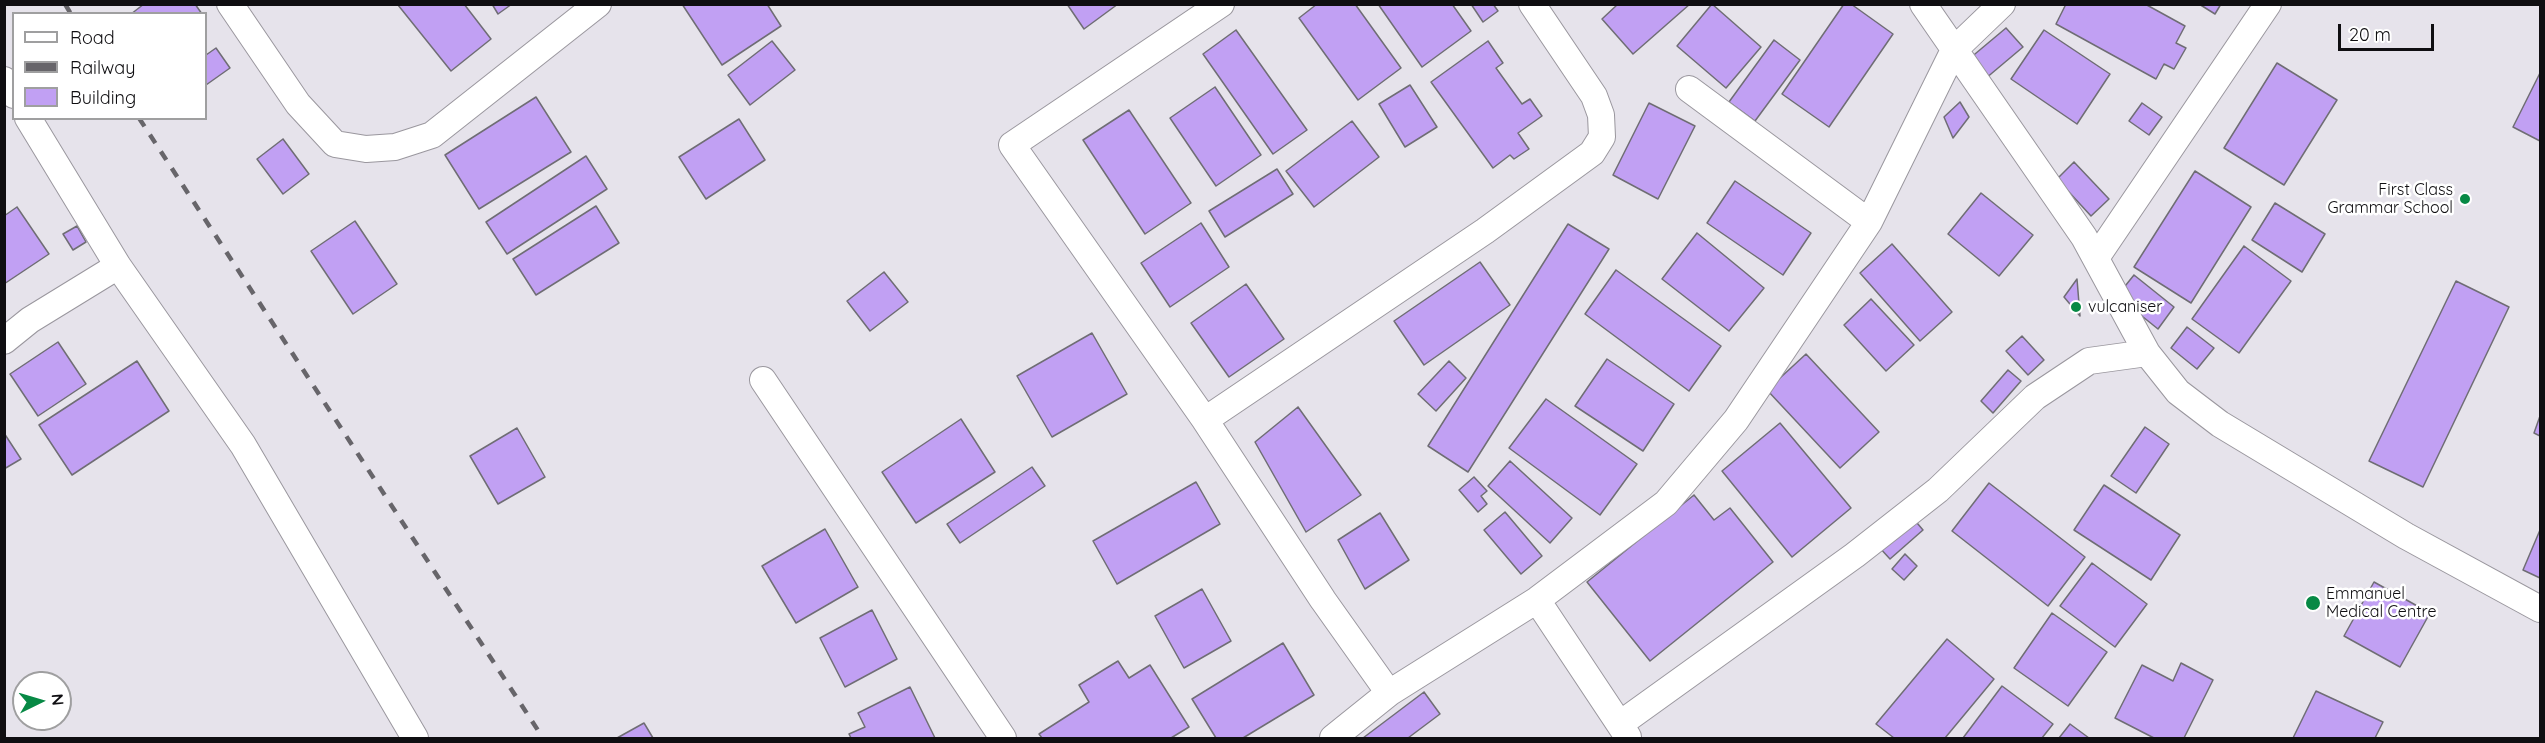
<!DOCTYPE html>
<style>
body{margin:0}
#map{position:relative;width:2545px;height:743px;overflow:hidden;background:#e6e3eb;font-family:Quicksand,sans-serif}
canvas{display:block}
.frame{position:absolute;inset:0;border:6px solid #0f0e11;pointer-events:none}
.legend{position:absolute;left:12px;top:12px;width:195px;height:108px;box-sizing:border-box;background:#fff;border:2px solid #9f9fa0;margin:0;padding:8px 10px;list-style:none;font-size:18px;color:#0f0e11}
.legend li{display:flex;align-items:center;gap:12px;height:30px}
.legend b{width:30px;border:2px solid #9f9fa0}
.north{position:absolute;left:12px;top:671px;width:60px;height:60px;box-sizing:border-box;background:#fff;border:2px solid #9f9fa0;border-radius:50%;rotate:85deg;font-size:16px;font-weight:700;line-height:24px;text-align:center;color:#0f0e11}
.north::after{content:'';display:block;margin:auto;width:21px;height:27px;background:#078945;clip-path:polygon(50% 0,100% 100%,50% 72%,0 100%)}
.scale{position:absolute;left:2338px;top:24px;width:96px;height:27px;box-sizing:border-box;border:3px solid #0f0e11;border-top:0;padding-left:8px;font-size:18px;line-height:21px;white-space:nowrap;color:#0f0e11;-webkit-text-stroke:4px #fff;paint-order:stroke}
</style>
<div id="map">
<canvas width="2545" height="743"></canvas>
<div class="frame"></div>
<ul class="legend">
<li><b style="height:8px;background:#fff"></b>Road</li>
<li><b style="height:8px;background:#67656a"></b>Railway</li>
<li><b style="height:16px;background:#c1a0f3"></b>Building</li>
</ul>
<div class="north">N</div>
<div class="scale">20 m</div>
</div>
<script>
const ctx = document.querySelector('canvas').getContext('2d');
ctx.lineJoin = 'round';
function fill(path, color) { ctx.fillStyle = color; ctx.fill(path, 'evenodd'); }
const toPath = rows => new Path2D(rows.map(r => 'M' + r).join(''));
function stroke(path, color, width, dash) { ctx.strokeStyle = color; ctx.lineWidth = width; ctx.lineCap = dash ? 'butt' : 'round'; ctx.setLineDash(dash || []); ctx.stroke(path); }
function drawText(font, color, halo, rows, align = 'center') {
  ctx.font = font + ' Quicksand,sans-serif'; ctx.lineWidth = 5; ctx.setLineDash([]); ctx.textBaseline = 'middle'; ctx.strokeStyle = halo; ctx.fillStyle = color; for (const [text, x, y, turn = 0] of rows) {
    ctx.save(); ctx.translate(x, y); ctx.rotate((+turn || 0) * Math.PI / 180); ctx.textAlign = isNaN(turn) ? turn : align; if (halo) ctx.strokeText(text, 0, 0); ctx.fillText(text, 0, 0); ctx.restore();
  }
}
const building = toPath([
 [144,4,195,4,202,14,131,14,144,4],
 [464,4,491,39,451,71,398,5,464,4],
 [492,4,512,4,498,14,492,4],
 [682,4,767,4,781,26,722,65,682,4],
 [1067,4,1118,4,1084,29,1067,4],
 [1317,4,1355,4,1401,68,1358,100,1299,18,1317,4],
 [1378,4,1452,4,1471,31,1422,67,1378,4],
 [1471,4,1493,4,1498,11,1483,22,1471,4],
 [1618,4,1690,4,1633,54,1602,19,1618,4],
 [1712,4,1761,47,1726,88,1677,46,1712,4],
 [1844,4,1851,4,1893,34,1829,127,1782,94,1844,4],
 [2066,4,2145,4,2185,26,2176,43,2186,48,2174,69,2164,64,2156,79,2056,24,2066,4],
 [2199,4,2221,4,2215,14,2199,4],
 [2006,28,2023,47,1985,79,1969,59,2006,28],
 [1236,30,1307,130,1273,154,1203,54,1236,30],
 [2044,30,2110,74,2077,124,2011,79,2044,30],
 [1774,40,1800,60,1755,121,1729,102,1774,40],
 [772,41,795,70,750,105,728,75,772,41],
 [1488,41,1503,63,1496,68,1522,104,1530,99,1542,116,1518,133,1529,149,1514,159,1510,155,1493,168,1431,82,1488,41],
 [216,48,230,68,206,85,206,55,216,48],
 [2277,63,2337,100,2284,185,2224,148,2277,63],
 [2540,73,2540,141,2513,127,2540,73],
 [1410,85,1437,127,1405,147,1379,104,1410,85],
 [1215,87,1261,155,1216,186,1170,118,1215,87],
 [536,97,571,152,479,209,445,155,536,97],
 [1960,102,1969,117,1953,138,1944,117,1960,102],
 [1649,103,1695,126,1658,199,1613,175,1649,103],
 [2142,103,2162,117,2149,135,2129,121,2142,103],
 [1129,110,1191,203,1145,234,1083,140,1129,110],
 [739,119,765,160,706,199,679,157,739,119],
 [1352,121,1379,157,1314,207,1286,171,1352,121],
 [283,139,309,174,283,194,257,159,283,139],
 [586,156,607,189,507,254,486,222,586,156],
 [2074,162,2109,199,2091,216,2057,179,2074,162],
 [1277,169,1293,194,1225,237,1209,211,1277,169],
 [2195,171,2251,207,2191,303,2134,267,2195,171],
 [1735,181,1811,233,1783,275,1707,223,1735,181],
 [1981,193,2033,235,1999,276,1948,234,1981,193],
 [2275,203,2325,234,2302,272,2252,240,2275,203],
 [596,206,619,243,536,295,513,259,596,206],
 [17,207,49,254,4,284,4,216,17,207],
 [355,221,397,284,353,314,311,251,355,221],
 [1201,223,1229,267,1170,307,1141,263,1201,223],
 [1568,224,1609,249,1468,472,1428,446,1568,224],
 [77,226,86,242,73,250,63,234,77,226],
 [1697,233,1764,288,1729,331,1662,279,1697,233],
 [1892,244,1952,312,1920,341,1860,273,1892,244],
 [2244,246,2291,281,2239,353,2192,319,2244,246],
 [1480,262,1510,305,1424,365,1394,321,1480,262],
 [1616,270,1721,346,1689,391,1585,314,1616,270],
 [884,272,908,302,870,331,847,301,884,272],
 [2134,275,2174,307,2158,329,2117,296,2134,275],
 [2077,279,2080,316,2064,297,2077,279],
 [2456,281,2509,307,2423,487,2369,461,2456,281],
 [1246,284,1284,339,1229,377,1191,323,1246,284],
 [1871,299,1914,345,1886,371,1844,325,1871,299],
 [2187,327,2214,348,2197,369,2171,348,2187,327],
 [1092,333,1127,394,1052,437,1017,376,1092,333],
 [2022,336,2044,360,2028,375,2006,351,2022,336],
 [58,342,86,384,38,416,10,374,58,342],
 [1806,354,1879,432,1840,468,1767,390,1806,354],
 [1607,359,1674,404,1643,451,1575,406,1607,359],
 [137,361,169,411,72,475,39,425,137,361],
 [1449,361,1466,378,1436,411,1418,394,1449,361],
 [2008,370,2021,381,1993,413,1981,401,2008,370],
 [1546,399,1637,464,1600,515,1509,448,1546,399],
 [1298,407,1361,495,1306,532,1255,442,1298,407],
 [2540,416,2540,436,2534,433,2540,416],
 [961,419,995,472,916,523,882,472,961,419],
 [1780,423,1851,508,1792,557,1722,471,1780,423],
 [2145,427,2169,444,2136,493,2111,476,2145,427],
 [517,428,545,477,498,504,470,456,517,428],
 [4,433,21,459,4,469,4,433],
 [1510,461,1572,518,1550,543,1488,486,1510,461],
 [1032,467,1045,486,960,543,947,524,1032,467],
 [1474,477,1487,491,1481,496,1487,504,1478,512,1459,490,1474,477],
 [1196,482,1220,524,1117,584,1093,541,1196,482],
 [1989,483,2085,557,2048,606,1952,531,1989,483],
 [2104,485,2180,535,2151,580,2074,530,2104,485],
 [1694,495,1714,520,1730,508,1773,562,1650,661,1587,582,1694,495],
 [1505,512,1542,556,1521,574,1484,530,1505,512],
 [1380,513,1409,560,1365,589,1338,540,1380,513],
 [1912,517,1923,530,1890,559,1879,547,1912,517],
 [825,529,858,587,796,623,762,566,825,529],
 [2540,530,2540,578,2523,570,2540,530],
 [1905,554,1917,566,1904,580,1892,569,1905,554],
 [2092,563,2147,604,2115,647,2060,606,2092,563],
 [2374,582,2430,613,2400,667,2344,636,2374,582],
 [1202,589,1231,641,1184,668,1155,616,1202,589],
 [872,610,897,659,845,687,820,638,872,610],
 [2052,613,2107,652,2068,706,2014,668,2052,613],
 [1947,639,1994,679,1945,738,1894,738,1876,724,1947,639],
 [1283,643,1314,695,1243,738,1216,738,1192,699,1283,643],
 [1118,661,1129,678,1150,665,1189,727,1171,738,1042,738,1039,734,1089,702,1079,685,1118,661],
 [2181,663,2213,680,2184,738,2154,738,2115,718,2142,665,2173,681,2181,663],
 [2002,686,2053,724,2042,738,1963,738,2002,686],
 [910,687,935,738,851,738,849,734,865,727,858,713,910,687],
 [2316,691,2383,722,2375,738,2293,738,2316,691],
 [1424,692,1440,714,1408,738,1363,738,1424,692],
 [644,723,653,738,617,738,644,723],
 [2070,724,2089,738,2059,738,2070,724]
]);
const minor = toPath([
 [230,4,298,104,335,144,366,149,395,147,432,135,598,4],
 [1923,4,2084,237,2147,353,2178,392,2220,424,2406,536,2540,609],
 [4,80,14,95],
 [1689,89,1869,222],
 [28,118,118,266,243,445,415,738],
 [2096,258,2268,4],
 [4,341,30,320,118,266],
 [763,380,1003,738],
 [1205,420,1012,145,1221,4],
 [1537,600,1628,737],
 [1389,693,1323,600,1205,420,1485,231,1592,153,1602,137,1601,115,1594,96,1532,4],
 [1620,724,1855,555,1938,490,2035,397,2089,361,2147,353],
 [1333,738,1389,693,1537,600,1666,503,1736,420,1869,222,1954,50,2002,4]
]);
const rail = toPath([
 [65,4,71,14],
 [139,118,543,738]
]);
const markers = [
 [2465,199,6,"#078945"],
 [2076,307,6,"#078945"],
 [2313,603,8,"#078945"]
];
const poiNames = [
 ["First Class",2453,190,"right"],
 ["Grammar School",2453,208,"right"],
 ["vulcaniser",2088,307],
 ["Emmanuel",2326,594],
 ["Medical Centre",2326,612]
];
fill(building, '#c1a0f3');
stroke(building, '#6f6d74', 1.5);
stroke(minor, '#9a979e', 28);
stroke(minor, '#fff', 26);
stroke(rail, '#67656a', 4.5, [10, 10]);
for (const [x, y, r, color] of markers) { const dot = new Path2D(); dot.arc(x, y, r, 0, 2 * Math.PI); ctx.fillStyle = color; ctx.fill(dot); stroke(dot, '#fff', 2); }
drawText('16px', '#0f0e11', '#fff', poiNames, 'left');
</script>
